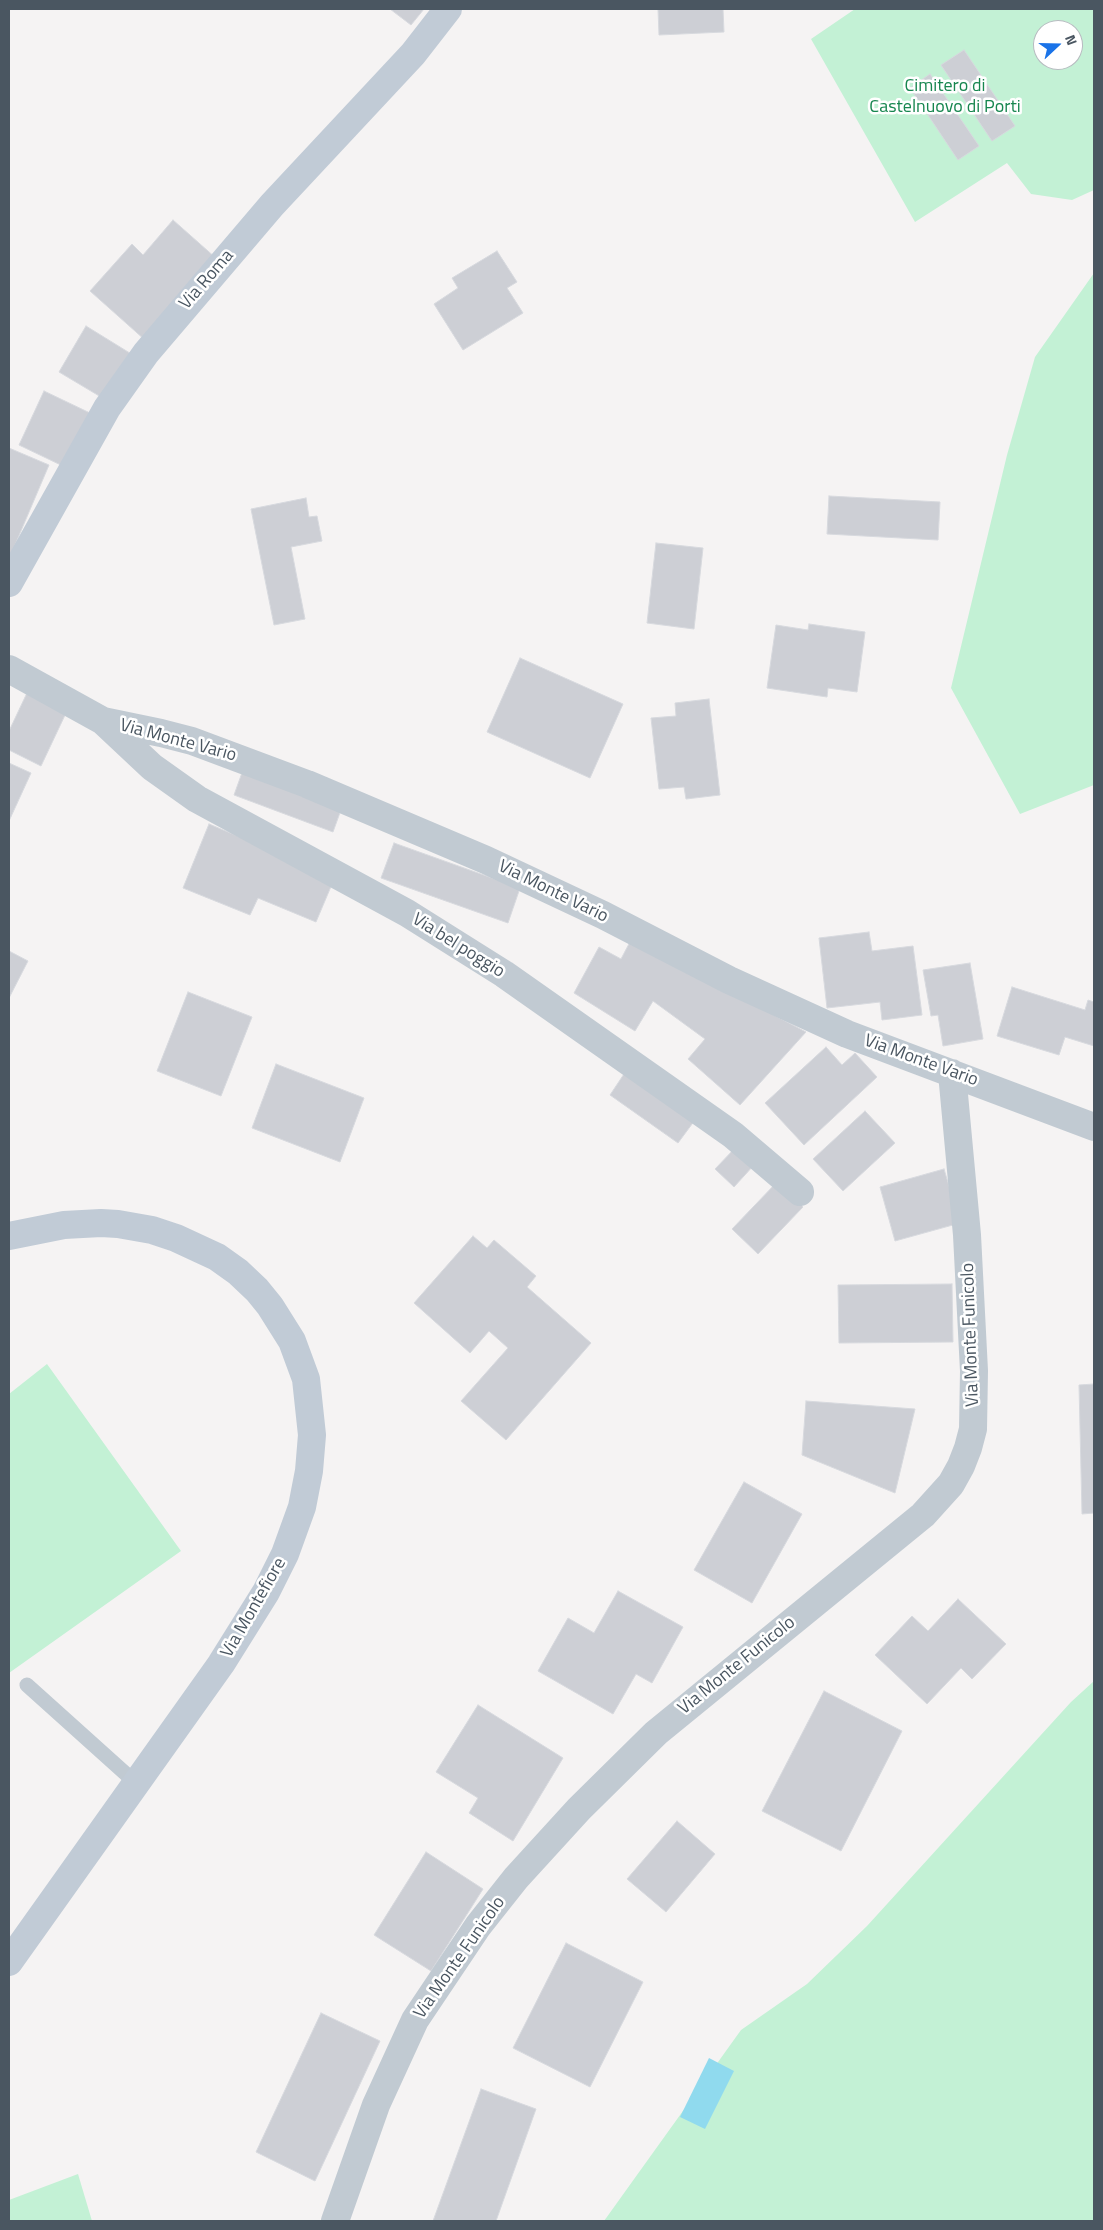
<!DOCTYPE html>
<style>
body{margin:0}
#map{position:relative;width:1103px;height:2230px;overflow:hidden;background:#f5f3f3;font-family:"Titillium Web",sans-serif}
canvas{display:block}
.frame{position:absolute;inset:0;border:10px solid #4a5661;pointer-events:none}
.north{position:absolute;left:1033px;top:20px;width:50px;height:50px;box-sizing:border-box;background:#fff;border:1px solid #b7bbc0;border-radius:50%;rotate:69deg;font-size:14px;font-weight:700;line-height:20px;text-align:center;color:#4a5661}
.north::after{content:'';display:block;margin:auto;width:18px;height:22px;background:#1a73e8;clip-path:polygon(50% 0,100% 100%,50% 72%,0 100%)}
</style>
<div id="map">
<canvas width="1103" height="2230"></canvas>
<div class="frame"></div>
<div class="north">N</div>
</div>
<script>
const ctx = document.querySelector('canvas').getContext('2d');
ctx.lineJoin = 'round';
function fill(path, color) { ctx.fillStyle = color; ctx.fill(path, 'evenodd'); }
const toPath = rows => new Path2D(rows.map(r => 'M' + r).join(''));
function stroke(path, color, width, dash) { ctx.strokeStyle = color; ctx.lineWidth = width; ctx.lineCap = dash ? 'butt' : 'round'; ctx.setLineDash(dash || []); ctx.stroke(path); }
function drawText(font, color, halo, rows, align = 'center') {
  ctx.font = font + ' "Titillium Web",sans-serif'; ctx.lineWidth = 5; ctx.setLineDash([]); ctx.textBaseline = 'middle'; ctx.strokeStyle = halo; ctx.fillStyle = color; for (const [text, x, y, turn = 0] of rows) {
    ctx.save(); ctx.translate(x, y); ctx.rotate((+turn || 0) * Math.PI / 180); ctx.textAlign = isNaN(turn) ? turn : align; if (halo) ctx.strokeText(text, 0, 0); ctx.fillText(text, 0, 0); ctx.restore();
  }
}
const green = toPath([
 [855,9,1094,9,1094,190,1072,200,1031,194,1007,163,915,222,811,39],
 [1043,30,1073,30,1073,60,1043,60],
 [1094,273,1094,785,1020,814,951,688,1007,455,1035,357],
 [47,1364,181,1551,9,1673,9,1394],
 [1094,1681,1094,2221,604,2221,741,2030,807,1984,867,1926,1071,1702],
 [78,2174,92,2221,9,2221,9,2200]
]);
const water = toPath([
 [709,2058,734,2071,705,2129,680,2117]
]);
const building = toPath([
 [390,9,424,9,411,25,390,9],
 [658,9,723,9,724,32,659,35,658,9],
 [964,50,1015,126,992,141,941,65,964,50],
 [930,74,979,146,958,160,910,88,930,74],
 [173,220,217,259,145,340,90,291,132,244,143,255,173,220],
 [497,251,517,282,507,288,523,313,463,350,434,304,458,288,452,278,497,251],
 [86,326,133,355,106,400,59,372,86,326],
 [44,391,90,413,65,467,19,445,44,391],
 [9,448,49,465,9,559,9,448],
 [829,496,940,502,938,540,827,534,829,496],
 [306,498,309,517,317,516,322,541,291,547,305,619,274,625,251,509,306,498],
 [656,543,703,548,694,629,647,623,656,543],
 [809,624,865,632,857,692,828,688,827,697,767,688,776,625,808,630,809,624],
 [520,658,623,704,590,778,487,732,520,658],
 [27,693,66,713,41,766,9,750,9,731,27,693],
 [709,699,720,795,686,799,684,787,659,789,651,718,676,716,675,703,709,699],
 [9,763,31,773,9,821,9,763],
 [243,770,342,807,333,832,234,795,243,770],
 [209,824,335,877,316,922,258,898,250,915,183,888,209,824],
 [394,843,520,888,508,923,381,878,394,843],
 [869,932,872,951,913,946,922,1015,882,1020,880,1002,827,1008,819,938,869,932],
 [631,940,806,1032,740,1105,688,1059,705,1039,653,1001,635,1031,574,993,599,947,621,959,631,940],
 [9,951,28,961,9,998,9,951],
 [970,963,983,1039,943,1046,938,1015,931,1016,923,970,970,963],
 [1012,987,1085,1010,1088,1000,1094,1002,1094,1046,1065,1037,1059,1055,997,1036,1012,987],
 [188,992,252,1017,221,1096,157,1071,188,992],
 [826,1047,842,1065,855,1053,877,1077,804,1145,765,1103,826,1047],
 [276,1064,364,1098,340,1162,252,1128,276,1064],
 [626,1071,695,1120,678,1143,610,1095,626,1071],
 [865,1111,895,1143,843,1191,813,1159,865,1111],
 [736,1147,754,1165,734,1187,715,1169,736,1147],
 [944,1169,960,1223,895,1241,880,1187,944,1169],
 [777,1182,803,1207,758,1254,732,1229,777,1182],
 [473,1236,487,1248,494,1240,536,1276,527,1287,591,1343,506,1440,461,1401,508,1348,489,1331,470,1353,414,1303,473,1236],
 [952,1284,953,1342,839,1343,838,1285,952,1284],
 [1094,1384,1094,1513,1082,1514,1079,1385,1094,1384],
 [806,1401,915,1409,895,1493,802,1455,806,1401],
 [744,1482,802,1514,752,1603,694,1570,744,1482],
 [618,1591,683,1627,652,1683,636,1674,613,1714,538,1671,568,1618,594,1633,618,1591],
 [958,1599,1006,1644,972,1679,961,1668,927,1704,875,1655,912,1616,928,1631,958,1599],
 [824,1691,902,1731,841,1851,762,1811,824,1691],
 [478,1705,563,1758,513,1841,469,1813,478,1798,436,1772,478,1705],
 [677,1821,715,1854,666,1912,627,1879,677,1821],
 [426,1852,483,1889,431,1971,374,1935,426,1852],
 [566,1943,643,1982,590,2087,513,2048,566,1943],
 [321,2013,380,2041,315,2181,256,2152,321,2013],
 [481,2089,536,2109,496,2221,433,2221,481,2089]
]);
const service = toPath([
 [27,1685,136,1783]
]);
const minor = toPath([
 [9,669,103,721,161,733,192,741,307,784,486,860,603,915,729,980,847,1034,1094,1127],
 [103,721,152,767,197,799,407,913,504,974,733,1135,800,1192],
 [335,2221,376,2105,415,2020,478,1926,516,1878,579,1809,656,1733,923,1515,951,1484,961,1466,968,1448,973,1429,974,1371,967,1235,952,1073]
]);
const secondary = toPath([
 [9,583,107,408,146,353,272,205,413,54,448,9],
 [9,1236,64,1225,101,1223,118,1224,152,1230,176,1238,217,1257,238,1272,257,1290,270,1306,292,1341,306,1379,312,1435,309,1471,302,1507,285,1554,266,1592,221,1664,9,1962]
]);
const parkNames = [
 ["Cimitero di",945,87],
 ["Castelnuovo di Porti",945,108]
];
const streetNames = [
 ["Via Roma",207,280,-49],
 ["Via Monte Vario",178,741,15],
 ["Via Monte Vario",553,892,26],
 ["Via bel poggio",458,946,32],
 ["Via Monte Vario",921,1061,20],
 ["Via Monte Funicolo",971,1335,-92],
 ["Via Montefiore",254,1608,-60],
 ["Via Monte Funicolo",737,1666,-39],
 ["Via Monte Funicolo",460,1958,-55]
];
fill(green, '#c3f1d5');
fill(water, '#90daee');
fill(building, '#cdcfd5');
stroke(building, '#d7d9de', 1);
stroke(service, '#c1cad2', 15);
stroke(minor, '#c1cad2', 28);
stroke(secondary, '#c1cbd6', 28);
drawText('18px', '#17864f', '#fff', parkNames);
drawText('18px', '#4a5661', '#fff', streetNames);
</script>
